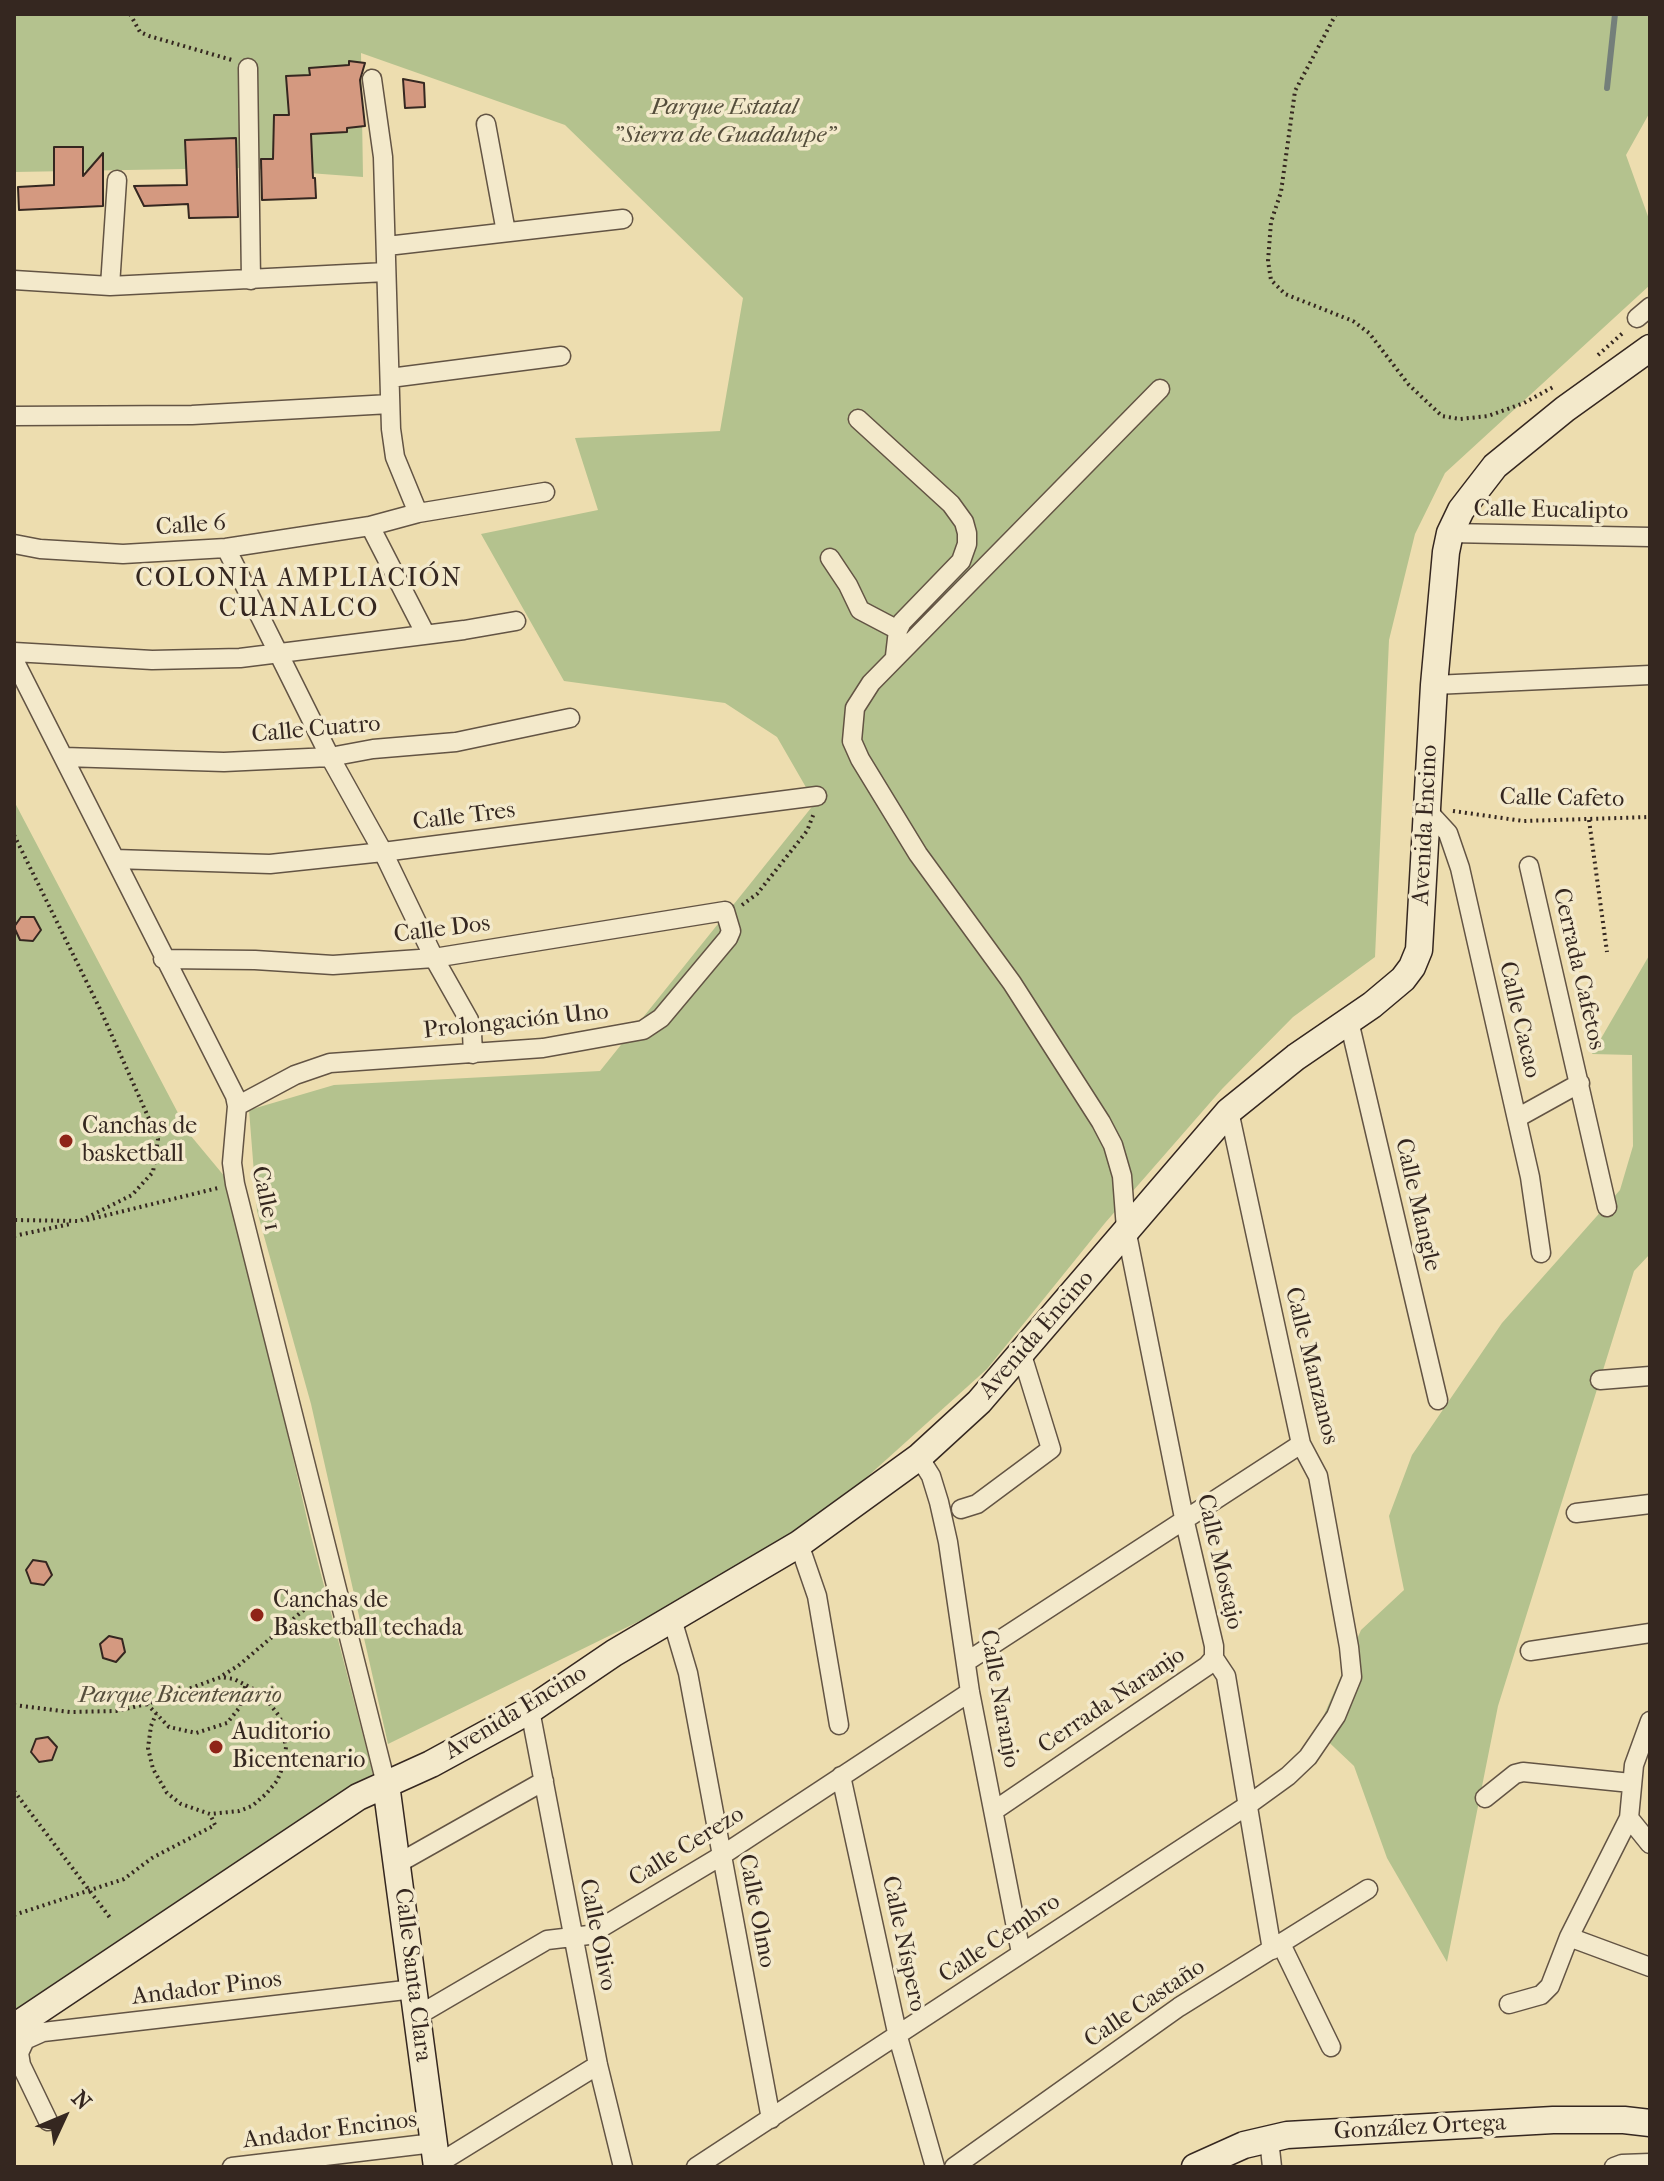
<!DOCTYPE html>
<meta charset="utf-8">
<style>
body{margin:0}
#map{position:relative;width:1664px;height:2181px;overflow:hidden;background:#edddaf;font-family:"IM FELL French Canon",serif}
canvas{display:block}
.frame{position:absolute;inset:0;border:16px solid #352720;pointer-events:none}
.north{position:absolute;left:24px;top:2077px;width:80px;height:80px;-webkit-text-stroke:6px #f3e9cb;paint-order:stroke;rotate:46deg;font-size:22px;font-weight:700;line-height:32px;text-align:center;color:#352720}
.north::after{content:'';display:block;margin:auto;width:28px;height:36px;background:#352720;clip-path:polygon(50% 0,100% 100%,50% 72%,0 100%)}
</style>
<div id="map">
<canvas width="1664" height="2181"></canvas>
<div class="frame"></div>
<div class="north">N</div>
</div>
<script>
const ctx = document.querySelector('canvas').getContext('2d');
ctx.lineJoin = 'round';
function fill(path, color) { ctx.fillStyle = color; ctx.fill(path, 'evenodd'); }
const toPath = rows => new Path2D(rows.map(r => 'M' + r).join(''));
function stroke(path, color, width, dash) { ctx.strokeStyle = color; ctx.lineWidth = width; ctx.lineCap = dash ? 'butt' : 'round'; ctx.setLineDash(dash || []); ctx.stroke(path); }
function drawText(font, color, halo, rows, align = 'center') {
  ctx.font = font + ' "IM FELL French Canon",serif'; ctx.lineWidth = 7; ctx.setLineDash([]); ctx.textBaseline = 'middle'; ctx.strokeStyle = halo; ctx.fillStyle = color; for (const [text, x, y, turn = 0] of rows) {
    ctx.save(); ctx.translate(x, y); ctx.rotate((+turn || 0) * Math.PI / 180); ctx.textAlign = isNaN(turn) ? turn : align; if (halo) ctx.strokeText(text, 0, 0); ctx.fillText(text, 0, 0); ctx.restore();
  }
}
const green = toPath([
 [14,14,1650,14,1650,112,1626,155,1650,222,1650,285,1445,473,1415,534,1389,640,1375,957,1293,1017,1222,1089,1105,1223,987,1369,787,1549,388,1744,311,1404,257,1211,249,1110,334,1085,600,1071,815,803,777,737,725,703,564,681,481,534,598,510,575,438,720,431,743,298,565,125,361,53,363,177,241,168,14,172],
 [14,801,178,1113,191,1136,230,1183,310,1532,373,1774,14,2012],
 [1650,954,1650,1254,1634,1271,1498,1706,1447,1962,1387,1858,1354,1766,1317,1731,1361,1630,1404,1590,1389,1516,1412,1455,1502,1323,1620,1190,1633,1146,1632,1055,1592,1054]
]);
const stream = toPath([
 [1607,88,1615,14]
]);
const building = toPath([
 [349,61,365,63,360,80,365,126,347,128,347,132,311,134,313,178,315,178,316,198,262,200,261,159,273,159,274,115,289,115,286,76,310,75,309,68,349,65,349,61],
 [403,79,424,83,425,107,405,108,403,79],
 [236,138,238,217,189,218,188,204,144,206,134,186,187,185,185,140,236,138],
 [54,147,83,147,83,176,103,153,103,206,19,210,18,187,54,185,54,147],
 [21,917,34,917,41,930,33,941,20,940,14,927,21,917],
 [33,1560,46,1562,52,1575,44,1585,31,1583,26,1570,33,1560],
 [109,1636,122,1639,125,1652,116,1662,103,1658,100,1644,109,1636],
 [48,1737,57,1747,52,1760,39,1762,31,1752,36,1739,48,1737]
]);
const path = toPath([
 [130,14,140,32,149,36,232,60],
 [1336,14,1295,91,1281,192,1271,222,1268,261,1271,280,1285,294,1353,321,1369,333,1409,385,1442,416,1460,419,1488,416,1524,403,1555,386],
 [1598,355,1624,332],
 [1453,811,1523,821,1650,817],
 [1589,820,1607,952],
 [14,835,101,1011,158,1139,153,1172,132,1195,80,1221,14,1220],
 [742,905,757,894,807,831,814,813],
 [87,1220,218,1188],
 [14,1236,70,1224],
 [223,1675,238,1666,306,1608],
 [147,1704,169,1727,196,1733,227,1723,240,1707,246,1683],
 [14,1705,70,1712,116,1711,147,1704,221,1677,234,1679,261,1693,280,1717,286,1747,284,1764,277,1781,266,1794,252,1806,239,1811,210,1814,181,1804,167,1793,153,1769,148,1748,151,1726,156,1714],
 [14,1791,111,1919],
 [14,1915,124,1879,152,1858,215,1825,210,1814]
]);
const street = toPath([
 [248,68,251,280],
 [372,79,383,157,391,429,395,457,418,513],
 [486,124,506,232],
 [387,246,623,219],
 [14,280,110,286,386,272],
 [110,286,117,180],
 [1637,318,1650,307],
 [390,378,561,356],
 [1160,389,871,683,855,708,852,741,860,759,918,854,1012,983,1101,1122,1113,1145,1122,1176,1126,1229,1184,1518,1214,1646,1214,1658,1226,1676,1272,1950],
 [14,416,192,415,390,404],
 [858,419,951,504,964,522,967,533,967,544,961,561,902,622,898,630,895,656],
 [370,526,425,633],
 [1450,533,1650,537],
 [14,544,40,549,123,554,226,548,370,526,418,513,545,492],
 [226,548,330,757,383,852,434,958,469,1020,472,1033,473,1054],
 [830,558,848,585,860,610,898,630],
 [14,652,152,660,240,658,464,630,516,621],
 [14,660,235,1096,237,1106,232,1163,235,1184,386,1784],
 [1434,685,1650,675],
 [64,757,224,762,330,757,373,749,456,742,570,718],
 [1425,808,1448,833,1460,868,1530,1177,1541,1253],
 [115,859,270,864,383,852,817,796],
 [1529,866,1607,1207],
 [163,959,255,960,333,965,434,958,725,911,731,931,728,938,661,1018,643,1030,543,1048,330,1063,295,1075,237,1106],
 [1349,1021,1438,1400],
 [1517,1118,1580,1083],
 [1600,1380,1650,1376],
 [919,1457,931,1476,939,1502,948,1542,970,1692,1021,1953],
 [961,1509,977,1504,1051,1449,1022,1355],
 [1576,1513,1650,1504],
 [799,1544,817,1596,839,1725],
 [672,1619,688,1673,771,2119],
 [1530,1651,1650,1633],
 [966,1662,1301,1444],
 [530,1710,598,2065,623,2167],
 [841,1776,898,2037,935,2167],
 [1485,1798,1515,1774,1523,1772,1631,1783],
 [995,1810,1207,1666,1214,1658],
 [1629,1818,1650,1844],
 [397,1864,544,1781],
 [1569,1937,1650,1967],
 [1281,1944,1331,2047],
 [1509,2004,1541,1995,1550,1986,1569,1937,1629,1818,1634,1765,1650,1721],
 [417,2016,547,1940,589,1935,721,1856,970,1692],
 [21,2022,25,2040,43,2032,414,1989],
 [25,2040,19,2053,21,2065,48,2121],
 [1269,2139,1272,2167],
 [436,2165,598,2065],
 [232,2167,434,2143],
 [696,2167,1248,1805,1288,1776,1308,1757,1336,1716,1352,1677,1349,1647,1318,1476,1301,1444,1229,1111],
 [954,2167,1179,2007,1368,1889],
 [1614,2167,1622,2164,1650,2163]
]);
const secondary = toPath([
 [386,1784,437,2167],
 [14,2027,358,1797,431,1764,530,1710,614,1653,799,1544,919,1457,979,1402,1229,1111,1296,1057,1372,1005,1403,979,1412,967,1419,950,1434,685,1446,552,1450,533,1461,510,1495,466,1565,409,1650,348],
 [1195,2167,1244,2145,1287,2135,1553,2120,1624,2120,1650,2123]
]);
const markers = [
 [66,1141,8,"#8f2418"],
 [257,1615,8,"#8f2418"],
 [216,1747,8,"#8f2418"]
];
const parkNames = [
 ["Parque Estatal",724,108],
 ["\"Sierra de Guadalupe\"",724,136],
 ["Parque Bicentenario",180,1696]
];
const streetNames = [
 ["Calle Eucalipto",1551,511,1],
 ["Calle 6",191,526,-4],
 ["Calle Cuatro",316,730,-5],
 ["Calle Cafeto",1562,799,1],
 ["Calle Tres",464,817,-7],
 ["Avenida Encino",1426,825,-87],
 ["Calle Dos",442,930,-7],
 ["Cerrada Cafetos",1578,969,77],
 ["Calle Cacao",1519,1020,77],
 ["Prolongación Uno",516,1022,-6],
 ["Calle 1",265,1199,78],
 ["Calle Mangle",1417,1205,77],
 ["Avenida Encino",1037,1335,-49],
 ["Calle Manzanos",1311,1366,76],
 ["Calle Mostajo",1219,1562,77],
 ["Calle Naranjo",999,1699,80],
 ["Cerrada Naranjo",1112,1701,-34],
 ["Avenida Encino",516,1713,-31],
 ["Calle Cerezo",687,1847,-32],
 ["Calle Olmo",756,1911,79],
 ["Calle Olivo",597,1935,79],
 ["Calle Cembro",1000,1939,-34],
 ["Calle Níspero",903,1944,78],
 ["Calle Santa Clara",412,1975,83],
 ["Andador Pinos",207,1989,-7],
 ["Calle Castaño",1145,2004,-34],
 ["González Ortega",1420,2128,-3],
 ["Andador Encinos",330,2131,-7]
];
const poiNames = [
 ["Canchas de",82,1127],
 ["basketball",82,1155],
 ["Canchas de",273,1601],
 ["Basketball techada",273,1629],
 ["Auditorio",232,1733],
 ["Bicentenario",232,1761]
];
const neighbourhoodNames = [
 ["COLONIA AMPLIACIÓN",299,580],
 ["CUANALCO",299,610]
];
fill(green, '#b4c28e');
stroke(stream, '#747f7a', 6);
fill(building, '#d49980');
stroke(building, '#352720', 2);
stroke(street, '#635444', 21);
stroke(secondary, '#352720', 29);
stroke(path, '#352720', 4, [2, 4]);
stroke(street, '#f3e9cb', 18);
stroke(secondary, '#f3e9cb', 26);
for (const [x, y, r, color] of markers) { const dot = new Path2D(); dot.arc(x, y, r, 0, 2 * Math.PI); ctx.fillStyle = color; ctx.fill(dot); stroke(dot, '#f3e9cb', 3); }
drawText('italic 24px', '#554e3c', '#f3e9cb', parkNames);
drawText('24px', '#352720', '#f3e9cb', streetNames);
drawText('24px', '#352720', '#f3e9cb', poiNames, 'left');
ctx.letterSpacing = '2px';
drawText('26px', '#352720', '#f3e9cb', neighbourhoodNames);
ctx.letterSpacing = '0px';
</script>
